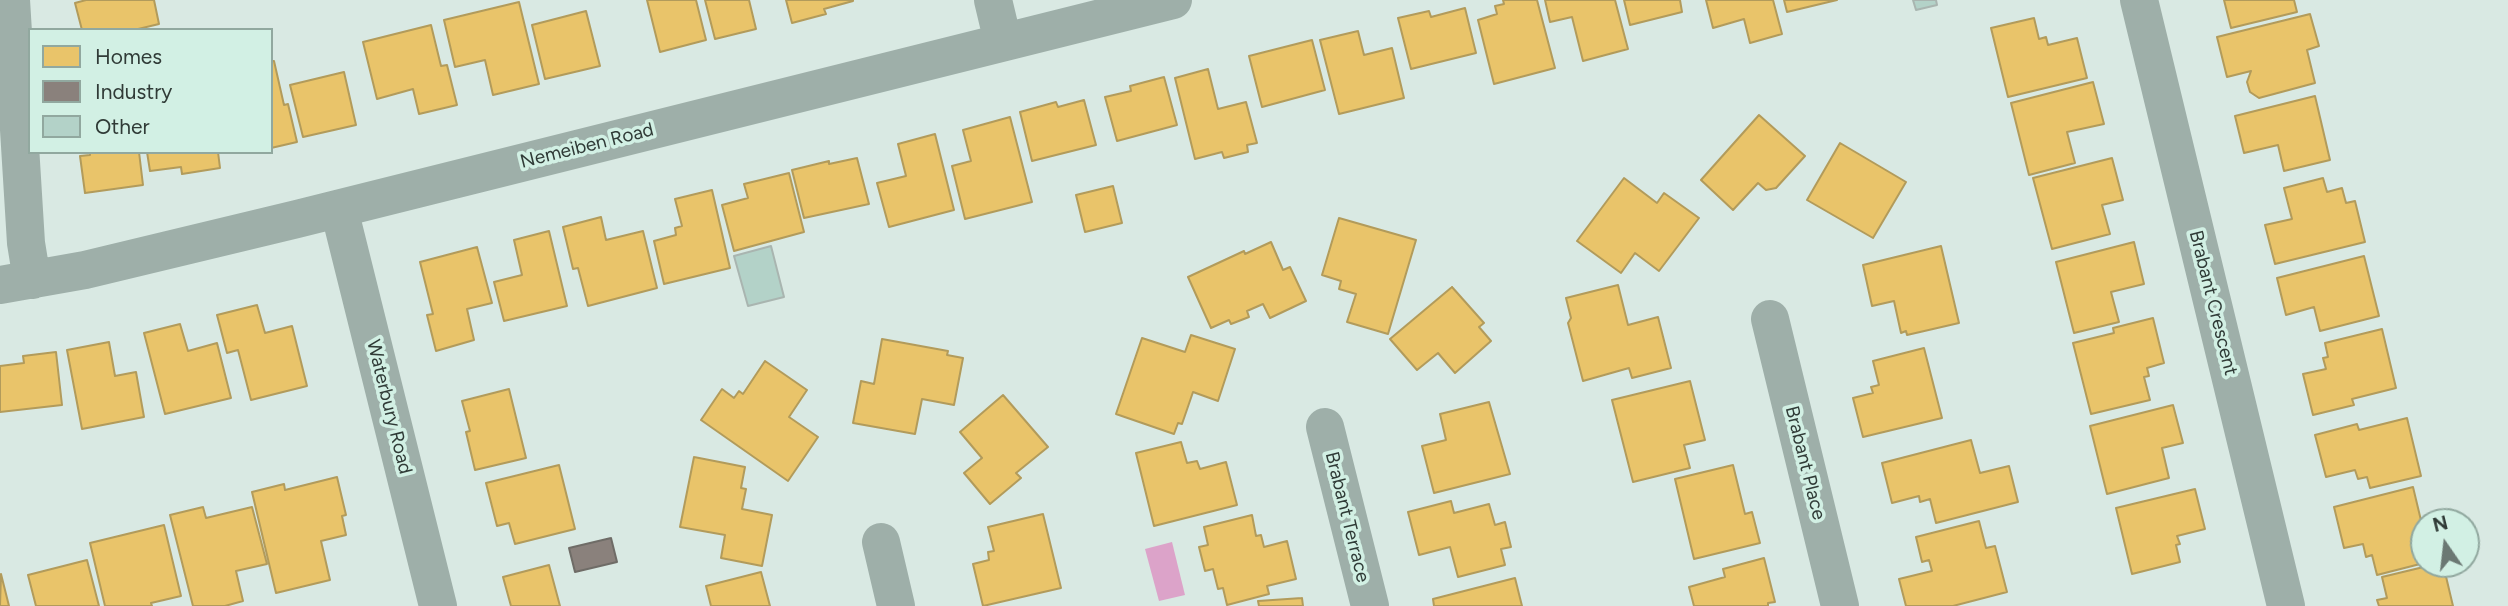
<!DOCTYPE html>
<style>
body{margin:0}
#map{position:relative;width:2508px;height:606px;overflow:hidden;background:#d9e9e3;font-family:Figtree,sans-serif}
canvas{display:block}
.legend{position:absolute;left:28px;top:28px;width:245px;height:126px;box-sizing:border-box;background:#d2f0e4;border:2px solid #91a89f;margin:0;padding:9px 12px;list-style:none;font-size:21px;color:#303b37}
.legend li{display:flex;align-items:center;gap:14px;height:35px}
.legend b{width:35px;border:2px solid #91a89f}
.north{position:absolute;left:2410px;top:508px;width:70px;height:70px;box-sizing:border-box;background:#d2f0e4;border:2px solid #91a89f;border-radius:50%;rotate:346deg;font-size:19px;font-weight:700;line-height:28px;text-align:center;color:#303b37}
.north::after{content:'';display:block;margin:auto;width:24px;height:32px;background:#6b7873;clip-path:polygon(50% 0,100% 100%,50% 72%,0 100%)}
</style>
<div id="map">
<canvas width="2508" height="606"></canvas>
<ul class="legend">
<li><b style="height:19px;background:#e9c46a"></b>Homes</li>
<li><b style="height:19px;background:#8a817c"></b>Industry</li>
<li><b style="height:19px;background:#b3d2c8"></b>Other</li>
</ul>
<div class="north">N</div>
</div>
<script>
const ctx = document.querySelector('canvas').getContext('2d');
ctx.lineJoin = 'round';
function fill(path, color) { ctx.fillStyle = color; ctx.fill(path, 'evenodd'); }
const toPath = rows => new Path2D(rows.map(r => 'M' + r).join(''));
function stroke(path, color, width, dash) { ctx.strokeStyle = color; ctx.lineWidth = width; ctx.lineCap = dash ? 'butt' : 'round'; ctx.setLineDash(dash || []); ctx.stroke(path); }
function drawText(font, color, halo, rows, align = 'center') {
  ctx.font = font + ' Figtree,sans-serif'; ctx.lineWidth = 7; ctx.setLineDash([]); ctx.textBaseline = 'middle'; ctx.strokeStyle = halo; ctx.fillStyle = color; for (const [text, x, y, turn = 0] of rows) {
    ctx.save(); ctx.translate(x, y); ctx.rotate((+turn || 0) * Math.PI / 180); ctx.textAlign = isNaN(turn) ? turn : align; if (halo) ctx.strokeText(text, 0, 0); ctx.fillText(text, 0, 0); ctx.restore();
  }
}
const water = toPath([
 [1172,542,1185,595,1159,601,1145,549]
]);
const homes = toPath([
 [86,0,154,0,159,24,134,30,82,30,75,3,86,0],
 [647,0,696,0,706,40,660,52,647,0],
 [705,0,749,0,756,29,715,39,705,0],
 [786,0,853,0,853,1,824,9,826,14,792,23,786,0],
 [1503,0,1537,0,1555,68,1494,84,1478,20,1497,14,1495,6,1504,4,1503,0],
 [1545,0,1615,0,1628,49,1583,61,1572,17,1550,22,1545,0],
 [1624,0,1680,0,1682,12,1630,25,1624,0],
 [1706,0,1773,0,1782,34,1750,43,1744,19,1713,28,1706,0],
 [1784,0,1837,0,1787,12,1784,0],
 [2224,0,2294,0,2297,12,2231,28,2224,0],
 [519,2,539,84,493,95,485,60,455,67,444,20,519,2],
 [1465,8,1476,53,1411,69,1398,18,1429,11,1431,17,1465,8],
 [586,11,600,66,545,79,532,25,586,11],
 [2310,14,2319,46,2307,50,2315,83,2259,98,2250,92,2247,82,2251,71,2227,77,2217,37,2310,14],
 [2034,18,2039,39,2046,37,2048,45,2077,38,2087,78,2008,97,1991,28,2034,18],
 [431,25,441,66,447,65,457,105,419,114,413,89,377,99,363,42,431,25],
 [1358,31,1364,55,1392,48,1404,98,1339,114,1320,40,1358,31],
 [1312,40,1325,90,1262,107,1249,56,1312,40],
 [271,61,274,61,284,105,288,104,297,142,271,148,271,61],
 [1208,69,1218,109,1246,102,1257,143,1247,145,1248,152,1224,158,1222,152,1195,159,1175,78,1208,69],
 [344,72,356,125,303,137,290,85,344,72],
 [1164,77,1177,125,1117,141,1105,97,1131,91,1130,86,1164,77],
 [2093,82,2104,124,2067,132,2075,163,2029,175,2011,103,2093,82],
 [2315,96,2330,160,2284,171,2278,145,2244,153,2235,116,2315,96],
 [1084,100,1096,145,1032,161,1020,112,1056,102,1058,107,1084,100],
 [1759,115,1805,156,1776,188,1766,190,1758,183,1733,210,1701,180,1759,115],
 [1010,117,1032,202,965,219,952,166,971,161,963,130,1010,117],
 [935,134,954,210,889,227,877,183,906,176,898,144,935,134],
 [1840,143,1906,182,1873,238,1807,200,1840,143],
 [90,152,139,152,143,185,85,193,80,156,90,155,90,152],
 [147,152,218,152,220,168,182,174,181,167,150,171,147,152],
 [857,158,869,204,804,218,792,170,829,161,829,164,857,158],
 [2112,158,2123,200,2102,205,2110,234,2052,249,2033,178,2112,158],
 [789,173,804,232,734,251,722,205,748,198,744,184,789,173],
 [1624,178,1657,203,1664,193,1699,218,1659,271,1635,253,1621,273,1577,241,1624,178],
 [2323,178,2327,192,2342,188,2346,203,2355,201,2365,242,2275,264,2265,225,2292,219,2284,188,2323,178],
 [1113,186,1122,223,1085,232,1076,195,1113,186],
 [712,190,730,268,664,284,654,241,676,235,675,228,682,226,675,199,712,190],
 [601,217,606,240,643,231,657,288,588,306,578,268,573,269,563,227,601,217],
 [1339,218,1416,240,1388,334,1347,322,1356,294,1339,289,1341,281,1322,275,1339,218],
 [549,231,567,306,504,321,494,282,522,275,514,240,549,231],
 [1271,242,1283,270,1290,267,1306,301,1270,318,1263,304,1247,311,1249,317,1231,324,1229,320,1211,328,1188,277,1244,251,1245,254,1271,242],
 [2134,242,2144,284,2111,292,2119,322,2074,333,2056,262,2134,242],
 [1941,246,1959,323,1907,335,1906,331,1901,333,1894,301,1872,306,1863,265,1941,246],
 [477,247,492,303,467,309,474,340,436,351,427,315,433,314,420,262,477,247],
 [2364,256,2379,316,2320,331,2314,307,2286,315,2277,278,2364,256],
 [1618,285,1628,325,1658,317,1671,368,1632,378,1629,368,1583,381,1568,323,1571,318,1566,298,1618,285],
 [1452,287,1484,323,1479,327,1491,341,1455,373,1438,353,1417,370,1390,339,1452,287],
 [257,305,265,333,292,326,307,386,251,400,238,350,227,353,217,315,257,305],
 [2153,318,2164,363,2147,368,2149,376,2144,377,2150,400,2091,414,2073,343,2114,333,2113,328,2153,318],
 [180,324,188,351,217,343,231,398,165,414,144,333,180,324],
 [2382,329,2396,388,2352,399,2354,405,2313,415,2303,374,2326,369,2323,358,2328,357,2325,343,2382,329],
 [1191,335,1235,349,1218,401,1193,392,1182,424,1178,423,1174,434,1116,414,1142,338,1185,352,1191,335],
 [882,339,948,351,947,355,963,358,954,405,922,399,915,434,853,423,861,381,874,384,882,339],
 [109,342,115,376,136,372,144,417,82,429,67,350,109,342],
 [1924,348,1942,418,1863,437,1853,398,1873,393,1871,387,1879,385,1873,361,1924,348],
 [56,352,62,405,0,412,0,366,24,363,23,356,56,352],
 [765,361,807,390,789,417,818,437,788,481,701,420,722,389,734,398,739,391,743,394,765,361],
 [1690,381,1705,440,1684,445,1690,468,1633,482,1612,400,1690,381],
 [509,389,526,458,475,470,466,432,470,431,462,401,509,389],
 [1003,395,1048,447,1016,473,1021,478,990,504,964,473,982,458,960,432,1003,395],
 [1489,402,1510,474,1434,493,1422,446,1446,440,1440,414,1489,402],
 [2173,405,2183,443,2162,448,2169,478,2107,494,2090,426,2173,405],
 [2407,418,2421,476,2370,488,2367,477,2358,479,2355,470,2326,477,2315,435,2357,424,2359,430,2407,418],
 [1971,440,1980,473,2009,466,2018,502,1936,523,1930,499,1920,502,1919,496,1892,503,1882,463,1971,440],
 [1181,442,1187,463,1197,461,1200,469,1226,462,1237,505,1154,526,1136,453,1181,442],
 [694,457,745,467,741,488,746,489,742,509,772,515,762,566,721,558,725,535,680,527,694,457],
 [559,465,575,529,515,544,509,523,497,526,486,483,559,465],
 [1733,465,1745,514,1752,512,1760,543,1694,559,1675,479,1733,465],
 [337,477,346,515,342,516,346,535,321,541,330,580,276,593,252,492,284,484,285,490,337,477],
 [2413,487,2424,533,2424,543,2422,544,2424,563,2377,575,2372,555,2366,557,2363,544,2344,548,2334,507,2413,487],
 [2195,489,2205,529,2177,536,2180,544,2176,545,2180,562,2132,574,2116,508,2195,489],
 [1451,501,1454,513,1489,504,1495,525,1505,522,1511,547,1501,549,1505,565,1458,577,1450,547,1419,555,1408,512,1451,501],
 [203,507,206,518,252,507,267,564,236,571,243,601,225,606,193,606,170,515,203,507],
 [1043,514,1061,588,983,606,973,564,989,560,988,552,994,551,988,527,1043,514],
 [1252,515,1256,536,1261,535,1264,547,1287,541,1296,579,1267,586,1269,594,1227,605,1223,588,1218,589,1213,569,1205,571,1199,547,1208,545,1204,527,1252,515],
 [1979,521,1986,548,1995,546,2007,592,1953,606,1906,606,1899,579,1932,571,1929,560,1922,562,1916,537,1979,521],
 [164,525,181,596,151,603,152,606,105,606,90,543,164,525],
 [1764,558,1775,602,1768,603,1768,606,1694,606,1689,587,1725,577,1723,569,1764,558],
 [87,560,99,606,36,606,28,575,87,560],
 [2436,564,2443,564,2453,606,2379,606,2377,600,2387,598,2382,577,2436,564],
 [549,565,560,606,511,606,503,577,549,565],
 [761,572,770,606,711,606,706,586,761,572],
 [1,574,9,606,0,606,1,574],
 [1515,578,1522,606,1434,606,1433,599,1515,578],
 [1302,598,1303,606,1259,606,1258,601,1302,598]
]);
const industry = toPath([
 [611,538,617,562,575,572,569,548,611,538]
]);
const building = toPath([
 [1913,0,1936,0,1937,5,1916,10,1913,0],
 [771,246,784,297,748,306,734,256,771,246]
]);
const minor = toPath([
 [11,0,26,243,32,280],
 [993,0,1003,42],
 [2139,0,2286,606],
 [339,209,438,606],
 [0,285,85,270,297,219,1173,0],
 [1770,319,1840,606],
 [1325,427,1370,606],
 [881,542,896,606]
]);
const streetNames = [
 ["Nemeiben Road",587,146,-14],
 ["Brabant Crescent",2213,303,76],
 ["Waterbury Road",389,407,76],
 ["Brabant Place",1805,463,76],
 ["Brabant Terrace",1347,517,76]
];
fill(water, '#dca3c9');
fill(homes, '#e9c46a');
stroke(homes, '#b29b5b', 2);
fill(industry, '#8a817c');
stroke(industry, '#6f6c67', 2);
fill(building, '#b3d2c8');
stroke(building, '#a9b5b0', 2);
stroke(minor, '#9eafa9', 38);
drawText('19px', '#303b37', '#d2f0e4', streetNames);
</script>
